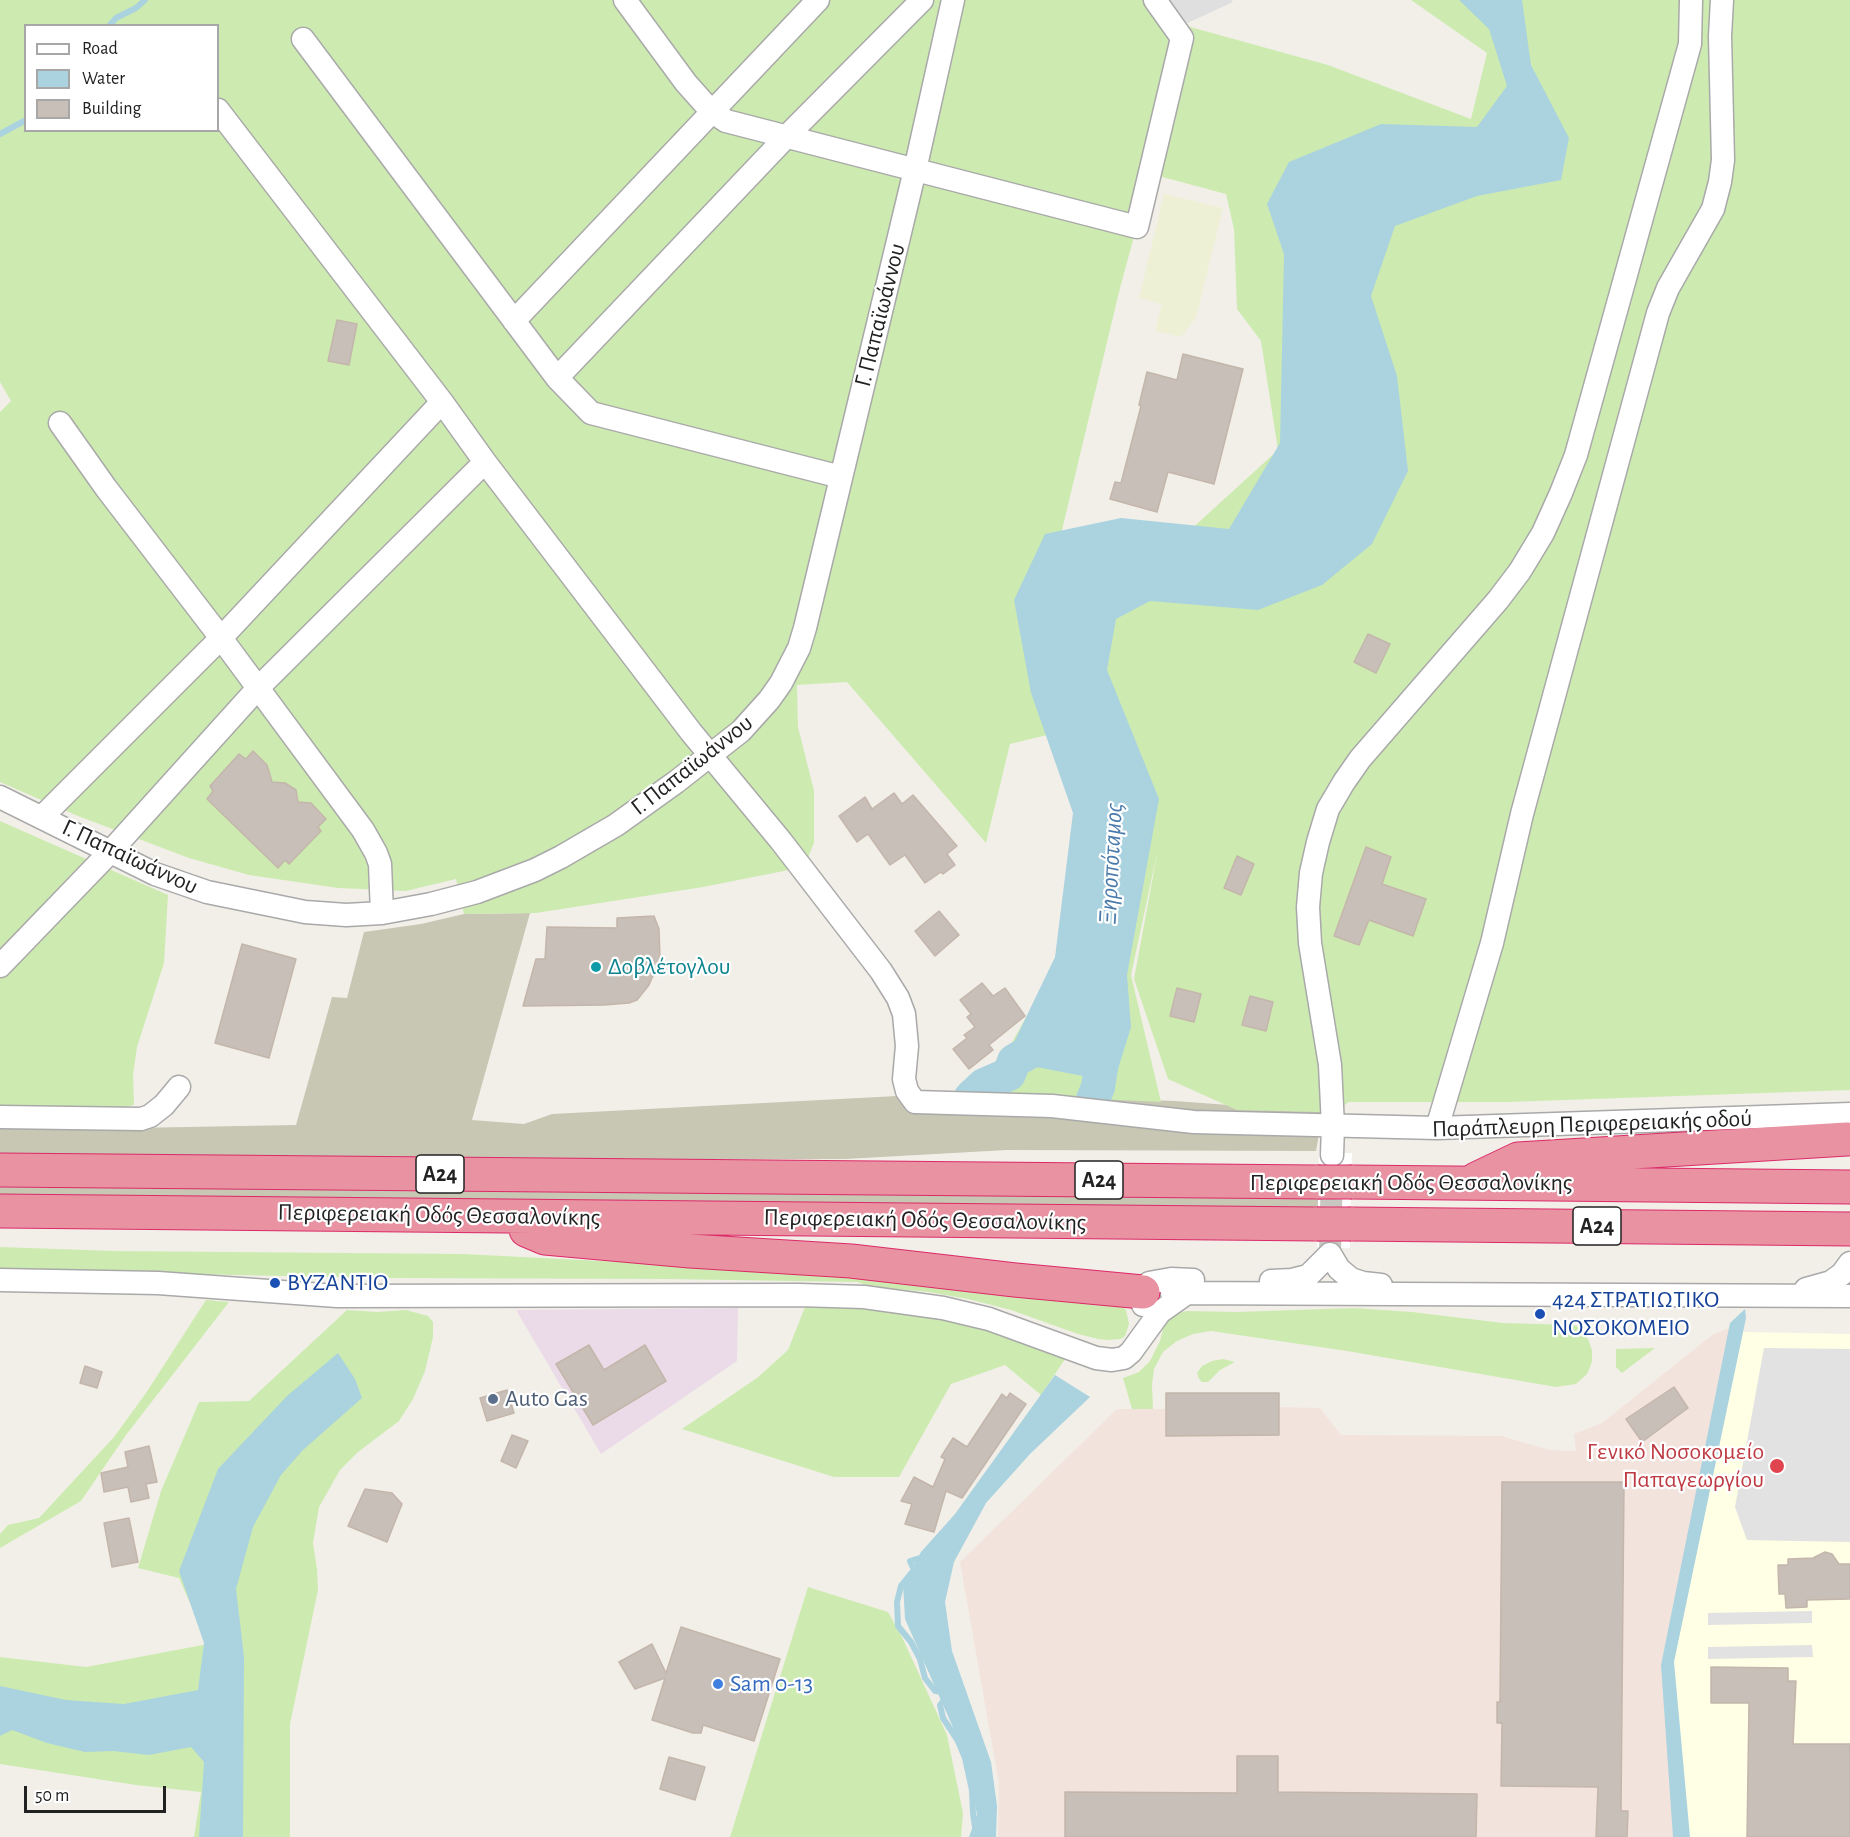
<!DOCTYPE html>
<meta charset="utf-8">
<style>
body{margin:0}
#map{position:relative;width:1850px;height:1837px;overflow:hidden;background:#f2efe9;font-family:"Alegreya Sans",sans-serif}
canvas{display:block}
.legend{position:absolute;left:24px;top:24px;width:195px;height:108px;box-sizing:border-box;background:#fff;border:2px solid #a7a7a7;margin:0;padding:8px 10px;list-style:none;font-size:18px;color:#222}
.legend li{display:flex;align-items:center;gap:12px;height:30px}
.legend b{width:30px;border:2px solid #a7a7a7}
.scale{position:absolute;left:24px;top:1786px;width:142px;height:27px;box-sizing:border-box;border:3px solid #222;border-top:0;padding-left:8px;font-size:18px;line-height:21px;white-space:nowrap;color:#222;-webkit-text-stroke:4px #fff;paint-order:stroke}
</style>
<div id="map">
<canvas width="1850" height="1837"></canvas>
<ul class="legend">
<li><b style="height:8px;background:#fff"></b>Road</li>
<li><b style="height:16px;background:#aad3df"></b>Water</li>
<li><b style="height:16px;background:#c7bfb8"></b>Building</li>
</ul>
<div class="scale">50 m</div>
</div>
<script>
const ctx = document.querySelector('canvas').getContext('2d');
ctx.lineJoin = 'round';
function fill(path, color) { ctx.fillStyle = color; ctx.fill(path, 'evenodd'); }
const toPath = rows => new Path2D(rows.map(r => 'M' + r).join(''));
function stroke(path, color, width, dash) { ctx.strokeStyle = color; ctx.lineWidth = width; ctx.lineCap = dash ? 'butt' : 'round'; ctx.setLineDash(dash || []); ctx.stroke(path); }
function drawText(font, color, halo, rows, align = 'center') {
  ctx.font = font + ' "Alegreya Sans",sans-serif'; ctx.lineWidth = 4.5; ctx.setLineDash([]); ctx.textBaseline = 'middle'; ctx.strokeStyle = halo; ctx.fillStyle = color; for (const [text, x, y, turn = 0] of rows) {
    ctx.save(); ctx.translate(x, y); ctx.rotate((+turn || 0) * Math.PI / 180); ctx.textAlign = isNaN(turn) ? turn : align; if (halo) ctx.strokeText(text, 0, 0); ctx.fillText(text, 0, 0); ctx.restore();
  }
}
const residential = toPath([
 [1163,0,1233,0,1231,3,1183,25]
]);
const industrial = toPath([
 [738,1308,737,1361,601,1454,516,1310]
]);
const education = toPath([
 [1736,1322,1744,1332,1850,1334,1850,1837,1674,1837,1662,1661]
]);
const military = toPath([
 [1736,1325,1662,1661,1674,1837,998,1837,999,1784,960,1562,1117,1409,1224,1409,1279,1407,1320,1408,1341,1435,1501,1436,1550,1450,1576,1451,1574,1434,1602,1423,1712,1335]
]);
const construction = toPath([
 [530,913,472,1120,524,1124,552,1114,955,1093,1175,1101,1323,1112,1316,1151,1007,1150,845,1159,321,1160,0,1157,0,1123,132,1128,296,1125,332,997,347,998,364,932,421,924,464,914],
 [0,1180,1318,1196,1318,1210,0,1201]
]);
const farmland = toPath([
 [1164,194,1223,208,1196,318,1181,337,1155,331,1162,304,1139,298]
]);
const grass = toPath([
 [0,0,1163,0,1183,25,1328,65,1471,119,1487,53,1411,0,1850,0,1850,1090,1508,1102,1349,1102,1343,1106,1323,1112,1237,1110,1168,1079,1134,979,1158,849,1131,975,1161,1102,971,1093,1006,1053,1099,887,1080,727,1010,744,986,843,847,682,797,685,798,727,814,791,814,843,804,867,703,887,536,913,464,914,456,879,406,891,338,888,249,875,189,858,78,816,0,782,0,412,11,401,0,382],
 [26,26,218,26,218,130,26,130],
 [1151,174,1226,194,1234,229,1237,309,1261,341,1278,450,1188,532,1056,555,1120,288],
 [0,821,168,895,164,963,137,1047,133,1075,134,1105,115,1109,0,1110],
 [0,1247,115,1251,464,1254,660,1264,722,1265,1122,1305,1126,1310,1129,1324,1125,1336,1121,1339,1108,1340,1098,1339,1078,1334,1011,1310,968,1299,929,1292,872,1287,857,1282,665,1279,378,1278,0,1270],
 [206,1300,229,1302,126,1435,81,1501,0,1548,0,1534,8,1525,39,1518,114,1437,146,1393],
 [807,1302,965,1319,1067,1356,1041,1395,1005,1365,951,1384,899,1477,834,1477,682,1429,757,1378,788,1350],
 [1354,1308,1412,1312,1503,1323,1573,1325,1577,1326,1588,1339,1592,1350,1592,1362,1587,1374,1576,1384,1556,1387,1347,1351,1211,1331,1193,1334,1177,1341,1163,1352,1154,1369,1152,1385,1153,1409,1132,1409,1123,1378,1139,1372,1150,1361,1160,1341,1165,1321,1178,1313,1187,1311,1237,1312],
 [347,1310,377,1312,406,1310,428,1316,433,1322,433,1337,425,1371,413,1399,399,1421,358,1452,340,1470,319,1507,313,1543,317,1569,318,1590,290,1724,290,1837,194,1837,201,1792,136,1785,0,1764,0,1657,86,1667,208,1644,179,1578,138,1568,161,1491,199,1402,249,1401],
 [1655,1348,1622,1373,1616,1367,1616,1349],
 [1223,1359,1235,1362,1220,1370,1208,1382,1202,1382,1199,1379,1197,1373,1202,1366,1212,1361],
 [808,1587,888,1612,902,1637,947,1735,963,1813,961,1837,730,1837]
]);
const parking = toPath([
 [1764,1348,1850,1349,1850,1542,1747,1540,1735,1507],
 [1812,1611,1812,1623,1708,1625,1708,1613],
 [1812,1645,1813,1657,1708,1659,1708,1647]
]);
const water = toPath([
 [1459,0,1522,0,1531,65,1569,138,1561,180,1477,196,1395,226,1371,296,1397,376,1408,471,1372,544,1322,585,1258,610,1150,601,1116,619,1107,670,1159,799,1127,975,1131,1027,1114,1082,1005,1061,1055,957,1073,813,1031,693,1014,600,1045,534,1121,518,1229,529,1280,443,1284,254,1267,204,1289,162,1381,124,1477,127,1507,86,1489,29],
 [1745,1309,1746,1318,1674,1662,1690,1837,1673,1837,1661,1665,1730,1323],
 [338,1353,355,1379,362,1398,303,1450,281,1475,253,1527,236,1589,244,1657,243,1837,199,1837,204,1762,191,1747,149,1755,113,1751,85,1752,47,1743,12,1730,0,1736,0,1686,66,1700,124,1704,198,1690,204,1643,179,1571,218,1469,287,1396],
 [1055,1375,1090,1397,1030,1454,986,1503,954,1562,945,1602,952,1651,991,1762,997,1806,996,1837,969,1837,977,1815,967,1759,905,1619,903,1584,921,1552,955,1514]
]);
const pier = toPath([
 [1319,1153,1352,1153,1350,1248,1317,1247]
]);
const stream = toPath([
 [109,26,116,18,136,8,145,0],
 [0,134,26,120],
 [923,1557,910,1561,914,1570,901,1586,897,1602,898,1626,911,1642,920,1659,925,1678,935,1691,944,1692],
 [947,1696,940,1705,943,1718,958,1741,965,1758,972,1790,973,1813,975,1827,982,1837]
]);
const river = toPath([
 [1071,1051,1091,1055,1101,1068,1098,1087,1092,1102],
 [971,1097,984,1085,1009,1074,1014,1061,1033,1050,1046,1033]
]);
const building = toPath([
 [337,320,357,324,349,365,328,361,337,320],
 [1183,354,1243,369,1214,484,1168,472,1157,512,1110,499,1115,482,1121,483,1141,406,1139,405,1147,372,1177,380,1183,354],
 [1368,634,1390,644,1376,673,1354,662,1368,634],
 [253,751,267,765,272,782,285,783,296,790,298,802,311,803,326,819,318,827,321,831,289,864,285,860,278,868,207,799,213,791,210,786,239,754,246,759,253,751],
 [894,793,902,804,913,795,957,846,947,854,955,865,943,874,941,872,925,883,905,855,890,865,868,834,857,842,839,816,865,797,872,809,894,793],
 [1366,847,1391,857,1382,884,1426,899,1413,936,1369,920,1359,945,1334,936,1366,847],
 [1237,856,1254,864,1241,895,1224,888,1237,856],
 [939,911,959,935,935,956,915,931,939,911],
 [654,916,659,929,660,959,649,985,637,1000,629,1003,604,1005,523,1006,536,959,545,959,547,927,617,928,617,918,654,916],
 [242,944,296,959,269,1058,215,1043,242,944],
 [982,983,993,996,1005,988,1025,1016,989,1045,993,1050,969,1069,953,1049,967,1038,964,1035,975,1027,967,1017,971,1014,960,1000,982,983],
 [1177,988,1201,994,1194,1022,1170,1016,1177,988],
 [1250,996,1273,1002,1266,1031,1242,1025,1250,996],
 [589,1345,604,1370,645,1345,666,1381,593,1425,556,1364,589,1345],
 [85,1366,102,1372,97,1388,80,1383,85,1366],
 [1674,1387,1688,1408,1642,1442,1626,1419,1674,1387],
 [507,1390,514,1413,487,1421,480,1398,507,1390],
 [1010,1393,1026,1404,962,1498,946,1491,934,1532,905,1524,912,1504,901,1501,914,1477,933,1487,945,1459,941,1457,953,1438,967,1447,1002,1394,1007,1398,1010,1393],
 [1166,1393,1279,1393,1279,1435,1166,1436,1166,1393],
 [512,1435,528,1441,516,1468,501,1461,512,1435],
 [149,1446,157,1482,146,1484,149,1498,131,1502,128,1487,104,1492,101,1473,128,1467,125,1452,149,1446],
 [1502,1482,1624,1482,1621,1811,1628,1811,1627,1837,1596,1837,1598,1787,1501,1786,1502,1723,1497,1723,1497,1702,1500,1702,1502,1482],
 [365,1489,392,1493,402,1504,387,1542,348,1526,365,1489],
 [129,1518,138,1562,112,1567,104,1523,129,1518],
 [1825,1552,1832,1554,1839,1564,1850,1564,1850,1599,1807,1600,1807,1607,1786,1608,1785,1594,1779,1594,1778,1565,1788,1565,1788,1559,1813,1558,1825,1552],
 [681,1627,780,1659,754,1741,703,1725,701,1733,693,1733,652,1720,665,1678,635,1689,619,1662,652,1644,666,1673,681,1627],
 [1711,1667,1788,1668,1788,1681,1796,1681,1793,1744,1850,1744,1850,1837,1747,1837,1749,1703,1711,1703,1711,1667],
 [1237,1756,1278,1756,1278,1792,1477,1794,1476,1837,1065,1837,1065,1792,1237,1793,1237,1756],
 [669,1757,705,1767,695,1800,660,1789,669,1757]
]);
const minorTunnel = toPath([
 [1330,1254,1332,1169]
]);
const minor = toPath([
 [625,0,686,83,711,111,726,121,1137,227,1182,38,1155,0],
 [303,39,557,378,591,413,841,477],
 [218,110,442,402,485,462,691,732,781,841,881,971,898,998,904,1014,907,1046,904,1079,907,1091,915,1102,1052,1106,1194,1122,1437,1128,1850,1114],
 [514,321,818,0],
 [557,378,787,136,922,0],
 [60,423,106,488,221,638,363,830,376,853,380,864,382,913],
 [0,797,155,874,207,892,305,912,346,915,382,913,431,904,477,892,535,870,561,857,616,825,676,782,741,731,769,700,781,683,799,648,805,628,915,170,953,0],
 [42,817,221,638,442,402],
 [0,966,111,851,258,688,485,462],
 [0,1117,141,1119,150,1116,164,1105,179,1087],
 [1437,1128,1492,943,1522,814,1658,313,1668,288,1713,209,1720,182,1723,160,1720,36,1722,0],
 [1332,1155,1333,1126,1330,1065,1310,943,1308,907,1311,873,1318,842,1328,809,1344,782,1360,759,1498,600,1520,571,1543,533,1561,493,1576,455,1690,44,1691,0],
 [0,1280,158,1283,337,1296,799,1295,864,1297,943,1308,989,1319,1096,1358,1112,1360,1124,1358,1131,1352,1160,1312,1187,1293],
 [1271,1281,1292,1280,1308,1276,1330,1254,1339,1269,1351,1279,1363,1283,1381,1285],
 [1806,1289,1831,1282,1842,1274,1850,1263],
 [1172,1293,1850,1296],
 [1143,1305,1144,1288,1149,1283,1171,1279,1193,1280]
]);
const highway = toPath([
 [0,1170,1318,1182],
 [1476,1179,1518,1159,1847,1139],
 [1352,1182,1850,1187],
 [0,1211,1317,1224],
 [1351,1224,1850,1229],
 [526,1230,545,1238,690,1251,851,1261,1015,1280,1143,1292]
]);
const highwayBridge = toPath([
 [1318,1182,1352,1182],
 [1317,1224,1351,1224]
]);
const markers = [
 [596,967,6,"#0f9aa8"],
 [275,1283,6,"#1a4fb4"],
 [1540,1314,6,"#1a4fb4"],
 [493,1399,6,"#5c6f8a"],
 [1777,1466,8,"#e0444e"],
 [718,1684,6,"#3f7fe0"]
];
const shields = [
 [440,1174,48],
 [1099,1180,48],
 [1597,1226,48]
];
const shieldNames = [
 ["Α24",440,1174],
 ["Α24",1099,1180],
 ["Α24",1597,1226]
];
const streetNames = [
 ["Γ. Παπαϊωάννου",880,315,-76],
 ["Γ. Παπαϊωάννου",692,765,-38],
 ["Γ. Παπαϊωάννου",130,857,25],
 ["Παράπλευρη Περιφερειακής οδού",1592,1124,-2],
 ["Περιφερειακή Οδός Θεσσαλονίκης",1411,1183],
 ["Περιφερειακή Οδός Θεσσαλονίκης",439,1215,1],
 ["Περιφερειακή Οδός Θεσσαλονίκης",925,1220,1]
];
const cultureNames = [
 ["Δοβλέτογλου",608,967]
];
const transitNames = [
 ["ΒΥΖΑΝΤΙΟ",287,1283],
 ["424 ΣΤΡΑΤΙΩΤΙΚΟ",1552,1300],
 ["ΝΟΣΟΚΟΜΕΙΟ",1552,1328]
];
const serviceNames = [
 ["Auto Gas",505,1399]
];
const healthNames = [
 ["Γενικό Νοσοκομείο",1764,1452],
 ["Παπαγεωργίου",1764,1480]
];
const shopNames = [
 ["Sam 0-13",730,1684]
];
const waterNames = [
 ["Ξηροπόταμος",1111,864,-87]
];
fill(residential, '#e0dfdf');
fill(industrial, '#ebdbe8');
fill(education, '#ffffe5');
fill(military, '#f3e3dd');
fill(construction, '#c7c7b4');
fill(farmland, '#eef0d5');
fill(grass, '#cdebb0');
fill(parking, '#e2e2e2');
fill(water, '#aad3df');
fill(pier, '#fff');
stroke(stream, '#aad3df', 6);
stroke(river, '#aad3df', 34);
fill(building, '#c7bfb8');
stroke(building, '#c4b6ab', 1.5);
stroke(minorTunnel, '#c8c6c1', 22, [22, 11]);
stroke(minor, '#a9a9a9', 25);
stroke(highway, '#dc2a67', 35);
stroke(minor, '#fff', 22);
stroke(highway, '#e892a2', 33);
stroke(highwayBridge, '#dc2a67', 35, []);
stroke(highwayBridge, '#e892a2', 33);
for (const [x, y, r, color] of markers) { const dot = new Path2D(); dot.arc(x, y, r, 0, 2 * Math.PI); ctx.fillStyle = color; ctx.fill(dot); stroke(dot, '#fff', 2); }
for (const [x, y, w] of shields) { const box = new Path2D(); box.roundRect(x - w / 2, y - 19, w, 38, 4.5); ctx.fillStyle = '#fff'; ctx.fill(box); stroke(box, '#222', 1.5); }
drawText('bold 22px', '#222', null, shieldNames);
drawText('24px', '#222', '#fff', streetNames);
drawText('24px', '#0d838f', '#fff', cultureNames, 'left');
drawText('24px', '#164399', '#fff', transitNames, 'left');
drawText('24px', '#4e5e75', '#fff', serviceNames, 'left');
drawText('24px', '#be3a42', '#fff', healthNames, 'right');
drawText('24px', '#366cbe', '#fff', shopNames, 'left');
drawText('italic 26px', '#4a7aab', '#fff', waterNames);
</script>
